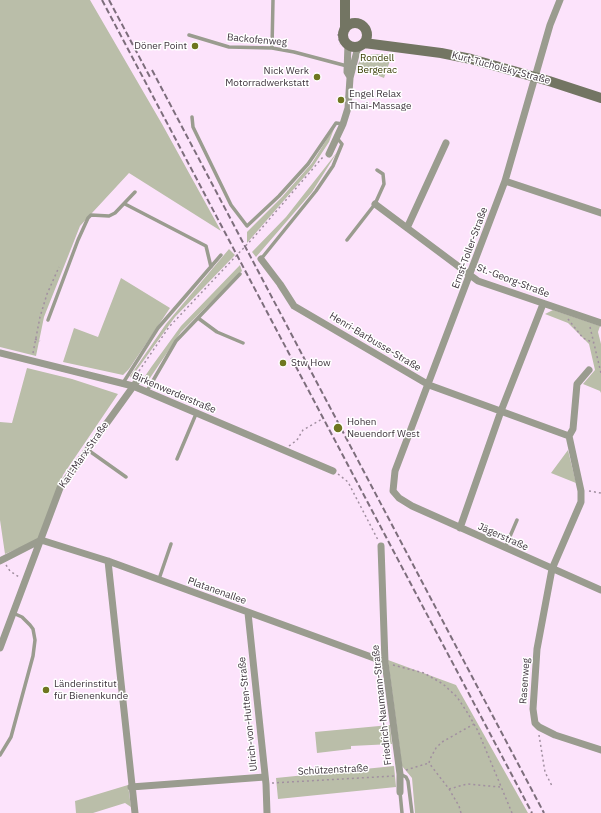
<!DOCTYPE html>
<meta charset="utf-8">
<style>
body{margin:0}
canvas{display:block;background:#fce3fb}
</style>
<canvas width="601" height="813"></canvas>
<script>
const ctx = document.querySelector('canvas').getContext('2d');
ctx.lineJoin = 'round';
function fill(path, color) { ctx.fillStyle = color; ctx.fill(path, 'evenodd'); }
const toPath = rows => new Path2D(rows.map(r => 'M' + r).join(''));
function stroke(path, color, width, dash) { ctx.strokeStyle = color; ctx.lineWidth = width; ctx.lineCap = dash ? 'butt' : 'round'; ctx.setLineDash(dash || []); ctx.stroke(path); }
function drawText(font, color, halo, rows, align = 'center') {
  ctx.font = font + ' "IBM Plex Sans",sans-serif'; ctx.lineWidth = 3; ctx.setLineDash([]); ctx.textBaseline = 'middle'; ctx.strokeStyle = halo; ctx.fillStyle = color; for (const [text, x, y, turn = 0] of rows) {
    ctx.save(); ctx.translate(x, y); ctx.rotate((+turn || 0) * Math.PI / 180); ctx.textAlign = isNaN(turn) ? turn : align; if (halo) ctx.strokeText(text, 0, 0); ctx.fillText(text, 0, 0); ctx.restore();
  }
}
const green = toPath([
 [0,0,90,0,162,124,221,231,129,173,80,226,44,317,36,356,0,347],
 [374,54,392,55,384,78,357,67,361,57],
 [335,126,329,142,312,168,247,243,247,232,282,197,312,163],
 [338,151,312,192,256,257,252,252,286,217],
 [229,249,235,255,175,317,131,378,130,376,166,324],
 [240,265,242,271,181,332,148,381,145,382,143,379,152,366,181,326],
 [121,278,170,308,129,369,123,375,63,362,74,328,98,337],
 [553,310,600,326,598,332,601,344,601,393,600,391,583,384,595,370,589,344,568,323,545,314],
 [27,368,72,379,118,394,63,475,40,539,5,554,0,520,0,422,12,423],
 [568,450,576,483,551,473],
 [388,660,456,685,528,813,415,813,412,778,402,766],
 [390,725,392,744,351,746,351,749,317,753,315,732],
 [394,766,396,787,278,799,276,778],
 [128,785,131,807,125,803,93,813,76,813,75,801]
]);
const path = toPath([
 [338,34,340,44],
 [568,319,583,338,594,343],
 [590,327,601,373],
 [35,339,40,341],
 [33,353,40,317,47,294,59,267],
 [139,371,169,327,254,237,323,157],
 [289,446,297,440,303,430,322,419],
 [338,474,348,482,378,540],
 [589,491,601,493],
 [6,565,10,571,19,577],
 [393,665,424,673,443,684,457,697,467,712,478,731,512,813],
 [539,735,545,772,552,786],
 [406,770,429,763],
 [272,783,394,776],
 [449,789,467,784,500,787],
 [461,813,459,806,449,789,429,763,430,759,436,748,442,742,474,724]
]);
const lane = toPath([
 [189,35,229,47,272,48,294,52,347,66],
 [272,48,273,0],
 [192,117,193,127,231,205,247,226,279,196,308,164,336,123,343,124],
 [125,204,206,246,211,267],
 [347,240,375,204,384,184,383,174,377,170],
 [261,259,316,191,333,166,342,144,337,138],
 [198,318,217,332,243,343],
 [48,320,78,240,88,218,91,215,109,216,115,213,135,192],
 [123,383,158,328,221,255],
 [147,391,176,341,240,274],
 [88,450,126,477],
 [177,459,196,414],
 [505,548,517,520],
 [159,579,171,544],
 [0,755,11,737,33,656,35,640,33,629,30,625,22,617,13,613],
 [400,774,406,777,408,781,412,813],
 [400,792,402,813]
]);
const street = toPath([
 [560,0,550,25,505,181,395,471,393,491,399,498,412,506,601,590],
 [348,44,347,72,350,77],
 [329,154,343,124,348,108,350,78,358,47],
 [505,181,601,213],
 [375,204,478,281,601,323],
 [407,228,446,143],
 [261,259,280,284,294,306,429,385,569,436,581,491,581,502,552,569,537,649,533,709,535,723,539,727,555,735,601,750],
 [0,353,133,386,333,471],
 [569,436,573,429,577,384,589,370],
 [460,528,501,411,543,304],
 [41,540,108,561,385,662],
 [381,546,385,662,400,774,400,792],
 [0,561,41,540],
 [108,561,135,813],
 [248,613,266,784,267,813],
 [0,648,60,488,140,377],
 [131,787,265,777]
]);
const secondary = toPath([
 [345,0,345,29],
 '343 35a12 12 0 1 1 24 0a12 12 0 1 1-24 0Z',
 [364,43,441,53,471,59,549,81,601,98]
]);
const rail = toPath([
 [102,0,532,813],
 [109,0,151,79],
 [152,70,544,813]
]);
const markers = [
 [195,46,4,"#6e761f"],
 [317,77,4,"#6e761f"],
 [341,100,4,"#6e761f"],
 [283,363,4,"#6e761f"],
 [338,428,5,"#6e761f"],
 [46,690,4,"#6e761f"]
];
const streetNames = [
 ["Backofenweg",257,40,5],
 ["Kurt-Tucholsky-Straße",501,68,15],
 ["Ernst-Toller-Straße",470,248,-70],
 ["St.-Georg-Straße",513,281,21],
 ["Henri-Barbusse-Straße",375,342,31],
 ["Birkenwerderstraße",174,393,23],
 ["Karl-Marx-Straße",84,455,-55],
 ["Jägerstraße",503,537,24],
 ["Platanenallee",217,591,20],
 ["Rasenweg",525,681,-86],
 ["Friedrich-Naumann-Straße",382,705,-96],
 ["Ulrich-von-Hutten-Straße",248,714,-96],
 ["Schützenstraße",333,770,-3]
];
const poiNames = [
 ["Döner Point",187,46,"right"],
 ["Nick Werk",309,71,"right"],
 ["Motorradwerkstatt",309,83,"right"],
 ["Engel Relax",349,94],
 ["Thai-Massage",349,106],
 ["Stw How",291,363],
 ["Hohen",347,422],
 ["Neuendorf West",347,434],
 ["Länderinstitut",54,684],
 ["für Bienenkunde",54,696]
];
const parkNames = [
 ["Rondell",377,58],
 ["Bergerac",377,70]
];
fill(green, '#babea9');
stroke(path, '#a18fa0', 1.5, [2, 3]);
stroke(lane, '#9a9c8f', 3.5);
stroke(street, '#9a9c8f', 7);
stroke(secondary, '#737563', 10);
stroke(rail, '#7d6e7c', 2, [6, 3]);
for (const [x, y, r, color] of markers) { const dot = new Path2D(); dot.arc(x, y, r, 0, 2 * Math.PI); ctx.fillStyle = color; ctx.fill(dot); stroke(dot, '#fff', 1.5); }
drawText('10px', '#3e343d', '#fff', streetNames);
drawText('10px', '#3e343d', '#fff', poiNames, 'left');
drawText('10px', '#363a01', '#fff', parkNames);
</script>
